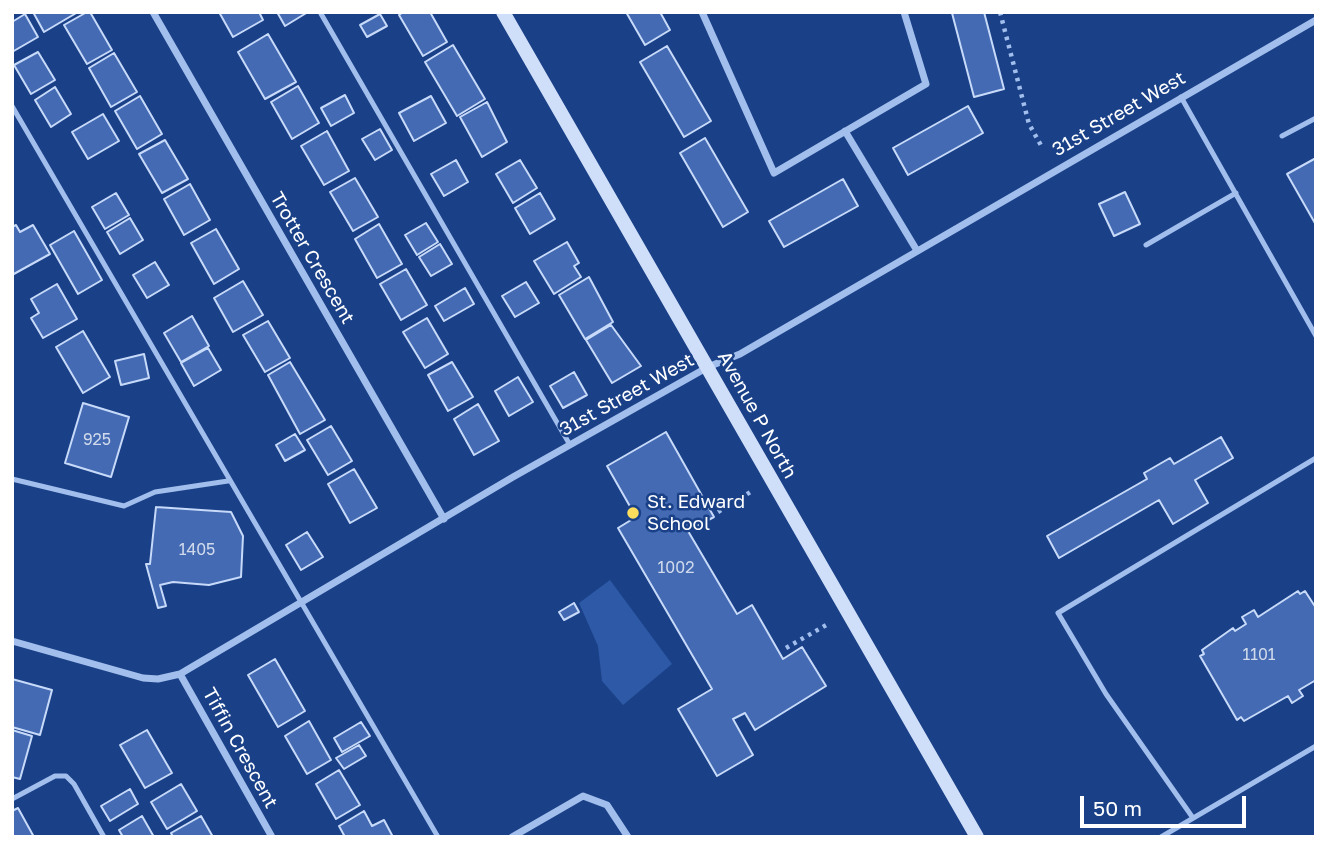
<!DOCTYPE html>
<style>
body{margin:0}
#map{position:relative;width:1328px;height:849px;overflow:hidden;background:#1a4188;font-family:"Golos Text",sans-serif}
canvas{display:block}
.frame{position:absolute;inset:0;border:14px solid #fff;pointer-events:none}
.scale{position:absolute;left:1080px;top:796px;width:166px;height:32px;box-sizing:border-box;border:4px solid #fff;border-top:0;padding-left:9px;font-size:21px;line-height:24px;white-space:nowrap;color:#fff;-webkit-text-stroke:5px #1a4188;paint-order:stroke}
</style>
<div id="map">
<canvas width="1328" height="849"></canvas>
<div class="frame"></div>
<div class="scale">50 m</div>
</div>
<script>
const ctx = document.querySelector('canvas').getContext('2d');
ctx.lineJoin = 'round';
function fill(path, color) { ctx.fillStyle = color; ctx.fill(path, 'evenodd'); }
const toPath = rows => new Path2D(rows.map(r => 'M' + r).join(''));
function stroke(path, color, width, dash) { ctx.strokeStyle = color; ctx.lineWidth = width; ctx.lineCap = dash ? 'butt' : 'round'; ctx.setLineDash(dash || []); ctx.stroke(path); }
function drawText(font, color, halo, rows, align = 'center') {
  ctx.font = font + ' "Golos Text",sans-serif'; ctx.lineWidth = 5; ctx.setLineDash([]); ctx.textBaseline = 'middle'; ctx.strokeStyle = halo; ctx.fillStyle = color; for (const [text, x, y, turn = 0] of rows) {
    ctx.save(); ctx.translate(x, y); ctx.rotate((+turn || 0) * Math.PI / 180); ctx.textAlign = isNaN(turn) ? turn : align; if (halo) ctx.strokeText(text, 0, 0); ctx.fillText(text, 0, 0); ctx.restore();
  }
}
const green = toPath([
 [610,580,672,664,623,705,602,681,598,646,579,603]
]);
const building = toPath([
 [33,12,78,12,44,32,33,12],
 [87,12,90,12,112,50,87,64,64,25,87,12],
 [219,12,259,12,263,20,233,37,219,12],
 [277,12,308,12,285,26,277,12],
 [403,12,430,12,447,42,423,56,399,15,403,12],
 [626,12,660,12,670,30,645,45,626,12],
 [984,12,1004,89,974,97,952,13,984,12],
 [25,14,38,37,12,52,12,22,25,14],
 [380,14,387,26,367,37,360,25,380,14],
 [268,34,296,82,265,99,238,52,268,34],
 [453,45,485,99,457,116,425,62,453,45],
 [667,46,711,121,684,137,640,62,667,46],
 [38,52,55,80,31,94,14,65,38,52],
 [114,53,137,92,111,107,89,68,114,53],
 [298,86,319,123,292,139,271,102,298,86],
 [55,87,71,114,51,127,35,100,55,87],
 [345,95,354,113,331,126,321,108,345,95],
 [140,96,162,134,137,149,115,111,140,96],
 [431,96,446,123,414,141,399,113,431,96],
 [487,102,507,142,482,157,460,117,487,102],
 [968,106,983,133,908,175,893,148,968,106],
 [103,114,119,141,88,159,72,132,103,114],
 [380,129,392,150,375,160,362,139,380,129],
 [327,131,349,171,324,185,301,146,327,131],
 [705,138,748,212,723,227,680,153,705,138],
 [165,140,188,179,162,193,139,154,165,140],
 [1316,158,1316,225,1287,174,1316,158],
 [456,160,468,182,444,196,431,174,456,160],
 [520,160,537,188,513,203,496,174,520,160],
 [355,178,378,217,353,231,330,192,355,178],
 [843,179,858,206,784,247,769,221,843,179],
 [190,184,210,220,184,235,164,199,190,184],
 [1125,192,1140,224,1114,236,1099,204,1125,192],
 [116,193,129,215,105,229,92,207,116,193],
 [540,193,555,219,530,234,515,208,540,193],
 [130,218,143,240,120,254,107,232,130,218],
 [426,223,438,242,417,255,405,235,426,223],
 [379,224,402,264,377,278,355,239,379,224],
 [16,225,20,232,33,225,50,254,12,275,12,227,16,225],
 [216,229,239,269,214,284,191,243,216,229],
 [74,231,102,280,78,294,50,245,74,231],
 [567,242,579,263,574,266,581,277,554,294,534,261,567,242],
 [440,244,452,264,431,276,419,257,440,244],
 [155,262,169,285,147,298,133,275,155,262],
 [406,269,427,305,401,320,380,284,406,269],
 [589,277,613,322,585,339,559,295,589,277],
 [243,281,263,315,233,332,214,298,243,281],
 [526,282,539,303,515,317,502,296,526,282],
 [57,284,77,319,43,338,31,318,39,313,31,299,57,284],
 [465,288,474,304,444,321,435,306,465,288],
 [192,316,209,346,181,362,164,333,192,316],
 [427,318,448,354,425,368,403,332,427,318],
 [268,321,290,358,265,372,243,335,268,321],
 [611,325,641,366,612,383,586,340,611,325],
 [83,331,110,377,83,393,56,347,83,331],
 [208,348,221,370,194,386,181,363,208,348],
 [144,354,149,378,121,385,115,361,144,354],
 [290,362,325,420,300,434,268,375,290,362],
 [452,362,473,397,448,411,428,375,452,362],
 [574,372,587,395,563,408,550,386,574,372],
 [518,377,533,402,509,416,495,391,518,377],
 [83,403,129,417,111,477,65,463,83,403],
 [478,404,499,441,474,455,454,419,478,404],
 [331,426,352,461,328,475,307,440,331,426],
 [666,432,714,517,688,531,737,614,752,605,783,659,802,647,826,686,755,730,745,713,733,719,753,755,717,776,678,709,712,689,618,528,636,517,607,466,666,432],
 [295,434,305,450,285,461,276,445,295,434],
 [1221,437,1233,458,1195,480,1208,503,1173,524,1159,500,1059,558,1047,536,1147,479,1144,473,1170,458,1174,464,1221,437],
 [354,469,377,508,350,523,328,484,354,469],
 [156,507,231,512,243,536,241,577,209,585,173,582,160,585,166,606,158,608,146,564,150,564,156,507],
 [307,532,323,557,301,570,286,545,307,532],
 [1298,591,1300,594,1305,591,1316,608,1316,680,1299,690,1303,696,1292,703,1288,696,1244,721,1241,717,1237,720,1200,656,1204,654,1202,650,1233,628,1235,631,1246,624,1242,617,1254,610,1258,617,1298,591],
 [574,603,579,612,564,620,559,612,574,603],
 [275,659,305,711,278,727,248,675,275,659],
 [12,679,52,690,40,735,12,727,12,679],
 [309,721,331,760,307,774,285,736,309,721],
 [361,722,370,736,342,752,334,738,361,722],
 [12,730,32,736,20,779,12,777,12,730],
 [147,730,172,773,145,788,120,745,147,730],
 [359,745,366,756,344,769,336,758,359,745],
 [339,770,360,805,336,819,316,784,339,770],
 [181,784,197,811,167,829,151,802,181,784],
 [130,789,138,804,110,821,101,806,130,789],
 [18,808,34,837,12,837,12,811,18,808],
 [364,811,372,826,384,820,393,837,345,837,339,826,364,811],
 [142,816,154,837,123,837,119,830,142,816],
 [201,816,213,837,173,837,171,833,201,816]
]);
const path = toPath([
 [1000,12,1029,124,1043,149],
 [718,512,752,491],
 [786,648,828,624]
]);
const service = toPath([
 [320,12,570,445],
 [1181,97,1316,336],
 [12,106,438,837],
 [1282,136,1316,118],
 [1146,245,1236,193],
 [12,479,124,506,155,492,228,481],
 [12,799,55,776,66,776,74,784,104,837],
 [1193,818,1106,694,1058,613,1316,458],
 [1161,837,1316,746]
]);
const minor = toPath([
 [153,12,444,519],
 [702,12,774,173,926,84,904,12],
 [845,131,916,249],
 [12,641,143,678,158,679,180,674,513,477,708,367,740,354,1316,20],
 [180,674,272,837],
 [512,837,583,796,607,805,628,837]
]);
const secondary = toPath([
 [503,12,977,837]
]);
const markers = [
 [633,513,7,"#ffde5e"]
];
const numberNames = [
 ["925",97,440],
 ["1405",197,550],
 ["1002",676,568],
 ["1101",1259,655]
];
const streetNames = [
 ["31st Street West",1119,114,-30],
 ["Trotter Crescent",312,258,60],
 ["31st Street West",627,395,-29],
 ["Avenue P North",757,415,61],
 ["Tiffin Crescent",240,748,61]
];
const poiNames = [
 ["St. Edward",647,502],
 ["School",647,524]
];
fill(green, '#2d59a6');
fill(building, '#436ab2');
stroke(building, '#c8daf9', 2);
stroke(path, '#a2beed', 4.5, [3.5, 5]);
stroke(service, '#a2beed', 5);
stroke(minor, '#a2beed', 7);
stroke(secondary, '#cfdef9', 14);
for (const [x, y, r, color] of markers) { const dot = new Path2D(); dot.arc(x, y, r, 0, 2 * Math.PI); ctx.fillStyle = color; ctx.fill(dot); stroke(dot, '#1a4188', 2.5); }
drawText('16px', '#d0daec', null, numberNames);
drawText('19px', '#fff', '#1a4188', streetNames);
drawText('19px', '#fff', '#1a4188', poiNames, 'left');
</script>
